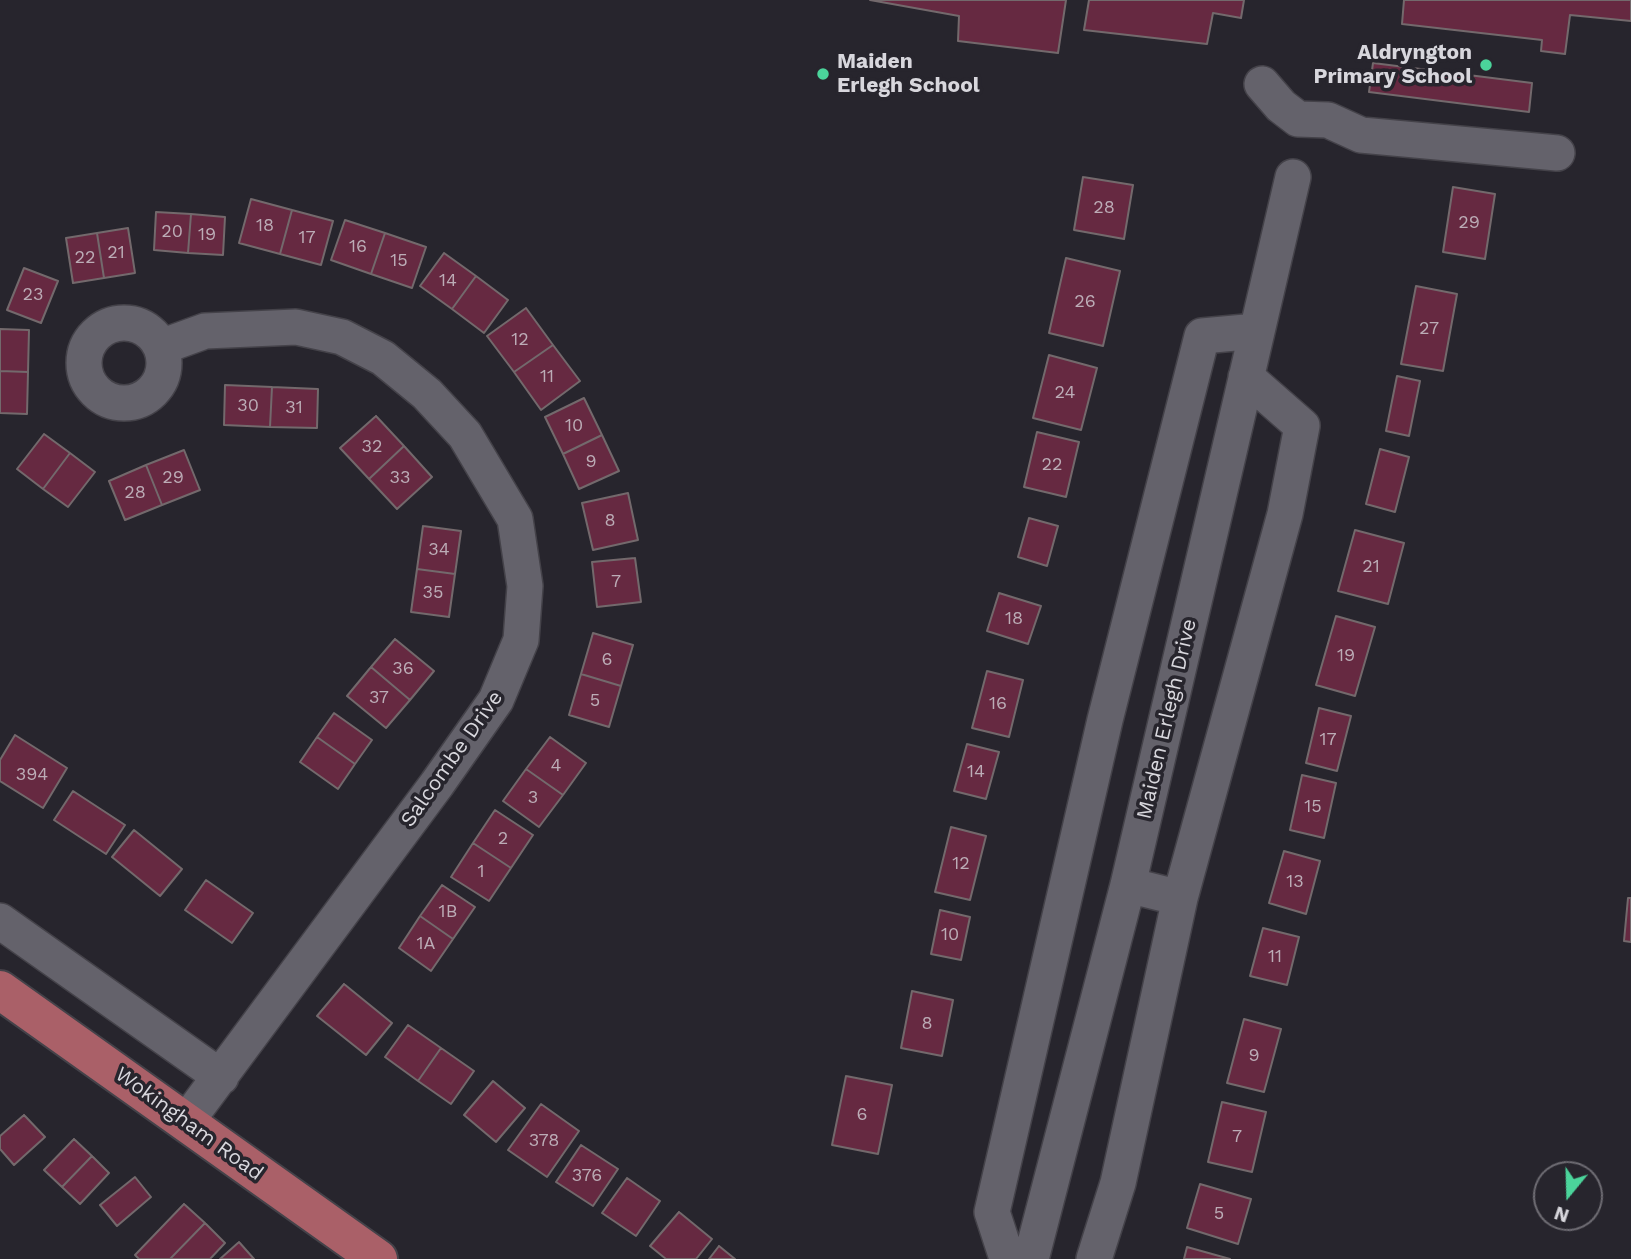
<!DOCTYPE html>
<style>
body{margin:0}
#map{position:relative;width:1631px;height:1259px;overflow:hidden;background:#27252d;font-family:"Work Sans",sans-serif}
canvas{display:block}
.north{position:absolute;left:1533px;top:1161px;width:70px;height:70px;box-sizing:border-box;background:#27252d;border:2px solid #6e6c73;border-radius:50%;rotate:199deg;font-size:19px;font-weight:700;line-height:28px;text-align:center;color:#d8d7dd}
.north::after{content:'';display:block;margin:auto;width:24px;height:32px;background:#4bd49b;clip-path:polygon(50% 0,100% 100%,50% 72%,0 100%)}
</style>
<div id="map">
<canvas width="1631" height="1259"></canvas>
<div class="north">N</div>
</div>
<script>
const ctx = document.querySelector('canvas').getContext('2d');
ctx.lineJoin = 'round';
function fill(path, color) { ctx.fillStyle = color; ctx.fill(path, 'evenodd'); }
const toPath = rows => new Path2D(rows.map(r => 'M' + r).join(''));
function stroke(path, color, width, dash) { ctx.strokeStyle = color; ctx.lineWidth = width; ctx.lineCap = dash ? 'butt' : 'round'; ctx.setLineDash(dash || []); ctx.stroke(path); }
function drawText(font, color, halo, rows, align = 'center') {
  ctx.font = font + ' "Work Sans",sans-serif'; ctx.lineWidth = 7; ctx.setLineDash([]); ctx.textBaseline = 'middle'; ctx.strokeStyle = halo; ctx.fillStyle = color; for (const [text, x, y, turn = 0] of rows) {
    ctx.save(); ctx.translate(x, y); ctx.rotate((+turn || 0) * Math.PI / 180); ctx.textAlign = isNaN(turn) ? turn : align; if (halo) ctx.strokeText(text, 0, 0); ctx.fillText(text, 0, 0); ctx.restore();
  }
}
const building = toPath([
 [870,0,1066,0,1058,53,958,41,959,16,870,0],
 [1089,0,1244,0,1241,18,1213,13,1207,44,1084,30,1089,0],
 [1404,0,1631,0,1631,21,1570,15,1565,54,1541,51,1542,40,1402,24,1404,0],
 [1373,63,1532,83,1529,112,1369,92,1373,63],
 [1083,177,1133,185,1124,239,1074,230,1083,177],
 [1453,187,1495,194,1485,259,1443,252,1453,187],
 [251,199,292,210,280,254,239,243,251,199],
 [292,210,333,221,321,265,280,254,292,210],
 [156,212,191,214,188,253,154,250,156,212],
 [191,214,225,217,223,255,188,253,191,214],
 [345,220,385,233,371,274,331,260,345,220],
 [128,228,135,273,104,278,97,233,128,228],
 [97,233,104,278,73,283,66,238,97,233],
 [385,233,426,247,412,288,371,274,385,233],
 [444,253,476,276,452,309,420,286,444,253],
 [1066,258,1120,271,1103,346,1049,333,1066,258],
 [24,268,58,281,41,323,7,310,24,268],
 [476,276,508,300,484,333,452,309,476,276],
 [1416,286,1457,294,1443,371,1401,364,1416,286],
 [526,308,553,345,514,372,487,336,526,308],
 [0,329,29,330,28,372,0,371,0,329],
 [553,345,580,381,541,410,514,372,553,345],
 [1049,355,1097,368,1081,430,1033,418,1049,355],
 [0,371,28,372,27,414,0,413,0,371],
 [1397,376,1420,381,1409,436,1386,431,1397,376],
 [225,385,272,387,270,427,224,425,225,385],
 [272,387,318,389,317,428,270,427,272,387],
 [584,398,602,435,563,454,545,417,584,398],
 [376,416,404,446,369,479,340,448,376,416],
 [1037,432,1079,442,1066,497,1024,487,1037,432],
 [44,434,70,453,43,489,17,469,44,434],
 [602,435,619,471,579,489,563,454,602,435],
 [404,446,432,477,397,509,369,479,404,446],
 [1380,449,1409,457,1395,512,1366,504,1380,449],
 [184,450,200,490,162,505,146,465,184,450],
 [70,453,95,472,68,507,43,489,70,453],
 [146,465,162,505,125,520,109,481,146,465],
 [628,493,638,540,593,550,582,503,628,493],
 [1029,518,1058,526,1047,566,1018,557,1029,518],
 [423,526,461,531,455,574,417,569,423,526],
 [1355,530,1404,543,1388,604,1338,591,1355,530],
 [635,558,641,602,597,607,592,562,635,558],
 [417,569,455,574,449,617,411,612,417,569],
 [999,593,1041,606,1028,644,987,631,999,593],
 [1336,616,1375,627,1355,696,1316,685,1336,616],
 [593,633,633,645,621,686,581,674,593,633],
 [395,639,434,671,410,700,371,667,395,639],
 [371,667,410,700,386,728,347,696,371,667],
 [987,671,1023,680,1009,737,972,728,987,671],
 [581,674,621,686,609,727,569,715,581,674],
 [1319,708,1351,716,1337,771,1306,763,1319,708],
 [334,713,372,740,355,764,317,737,334,713],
 [15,735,67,768,43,808,0,781,0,760,15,735],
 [317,737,355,764,338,789,300,762,317,737],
 [550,737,586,763,563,795,526,769,550,737],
 [967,744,999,752,986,799,954,791,967,744],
 [526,769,563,795,539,827,503,801,526,769],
 [1302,775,1336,783,1324,838,1290,830,1302,775],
 [73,791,125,825,106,854,54,820,73,791],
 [495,810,533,835,511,868,473,843,495,810],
 [951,827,986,836,970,900,935,892,951,827],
 [134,830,182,869,160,896,112,857,134,830],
 [473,843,511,868,489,901,451,877,473,843],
 [1284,851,1320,861,1306,914,1269,903,1284,851],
 [206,880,253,913,232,943,185,910,206,880],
 [442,885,475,907,453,939,420,916,442,885],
 [1628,898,1631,898,1631,942,1624,941,1628,898],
 [940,910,970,917,961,960,931,954,940,910],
 [420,916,453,939,431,971,399,948,420,916],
 [1263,928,1299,937,1287,985,1250,976,1263,928],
 [344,984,392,1023,366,1055,317,1016,344,984],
 [912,991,953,1000,942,1056,901,1048,912,991],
 [1244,1019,1281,1029,1264,1092,1227,1083,1244,1019],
 [408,1025,441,1048,418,1081,385,1057,408,1025],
 [441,1048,474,1071,451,1104,418,1081,441,1048],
 [846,1076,892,1085,878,1154,832,1145,846,1076],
 [493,1081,525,1108,496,1142,464,1115,493,1081],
 [1222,1102,1266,1112,1252,1172,1208,1162,1222,1102],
 [541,1104,579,1131,547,1177,508,1150,541,1104],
 [24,1115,45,1137,14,1165,0,1149,0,1136,24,1115],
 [74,1139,92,1156,62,1187,44,1170,74,1139],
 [581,1145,618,1169,593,1206,556,1182,581,1145],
 [92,1156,109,1173,80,1204,62,1187,92,1156],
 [135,1177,151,1197,117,1226,100,1205,135,1177],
 [627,1178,660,1201,636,1236,602,1213,627,1178],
 [1200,1184,1251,1199,1238,1244,1187,1228,1200,1184],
 [184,1204,205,1223,170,1259,139,1259,135,1255,184,1204],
 [679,1212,712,1239,696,1259,666,1259,650,1246,679,1212],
 [205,1223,225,1243,210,1259,170,1259,205,1223],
 [239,1242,254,1259,220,1259,239,1242],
 [719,1246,735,1259,709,1259,719,1246],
 [1187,1247,1230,1259,1184,1259,1187,1247]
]);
const minor = toPath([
 [1262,84,1281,106,1298,119,1328,120,1361,135,1557,153],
 '84 363a40 40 0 1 1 80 0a40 40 0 1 1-80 0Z',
 [161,347,205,331,296,327,342,337,383,358,427,394,465,435,515,519,525,586,521,640,496,700,437,784,186,1122],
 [1180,898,1285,514,1302,426,1246,377],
 [0,921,221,1077],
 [1022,1259,1005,1252,992,1212,1105,720,1202,336,1257,331],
 [1031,1259,1128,885,1293,177],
 [1094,1259,1118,1183,1180,898,1128,885]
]);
const major = toPath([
 [0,990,378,1259]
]);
const markers = [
 [1486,65,7,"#4bd49b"],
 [823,74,7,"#4bd49b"]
];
const numberNames = [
 ["28",1104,208],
 ["29",1469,223],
 ["18",265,226],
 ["20",172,232],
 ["19",207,235],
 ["17",307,238],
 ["16",358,247],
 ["21",116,253],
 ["22",85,258],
 ["15",399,261],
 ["14",448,281],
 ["23",33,295],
 ["26",1085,302],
 ["27",1429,329],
 ["12",520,340],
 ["11",547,377],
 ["24",1065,393],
 ["30",248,406],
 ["31",294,408],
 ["10",574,426],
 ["32",372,447],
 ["9",591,462],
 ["22",1052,465],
 ["29",173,478],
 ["33",400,478],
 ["28",135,493],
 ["8",610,521],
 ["34",439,550],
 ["21",1371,567],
 ["7",616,582],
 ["35",433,593],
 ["18",1014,619],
 ["19",1346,656],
 ["6",607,660],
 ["36",403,669],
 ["37",379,698],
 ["5",595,701],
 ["16",998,704],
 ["17",1328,740],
 ["4",556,766],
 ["14",976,772],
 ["394",32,775],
 ["3",533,798],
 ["15",1313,807],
 ["2",503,839],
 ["12",961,864],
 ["1",481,872],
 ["13",1295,882],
 ["1B",448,912],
 ["10",950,935],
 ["1A",426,944],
 ["11",1275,957],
 ["8",927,1024],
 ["9",1254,1056],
 ["6",862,1115],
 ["7",1237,1137],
 ["378",544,1141],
 ["376",587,1176],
 ["5",1219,1214]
];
const poiNames = [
 ["Aldryngton",1472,53],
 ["Primary School",1472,77],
 ["Maiden",837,62,"left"],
 ["Erlegh School",837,86,"left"]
];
const streetNames = [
 ["Maiden Erlegh Drive",1167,719,-77],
 ["Salcombe Drive",452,759,-55],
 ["Wokingham Road",189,1124,36]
];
fill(building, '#662941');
stroke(building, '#73696c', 2);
stroke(minor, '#444249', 38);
stroke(major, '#444249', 42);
stroke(minor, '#64626b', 35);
stroke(major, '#aa6068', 38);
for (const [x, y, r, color] of markers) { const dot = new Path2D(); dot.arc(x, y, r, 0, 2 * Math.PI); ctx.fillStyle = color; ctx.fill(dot); stroke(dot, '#27252d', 2.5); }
drawText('18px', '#bcacb6', null, numberNames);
drawText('bold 21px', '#d8d7dd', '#27252d', poiNames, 'right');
drawText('21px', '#d8d7dd', '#27252d', streetNames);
</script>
